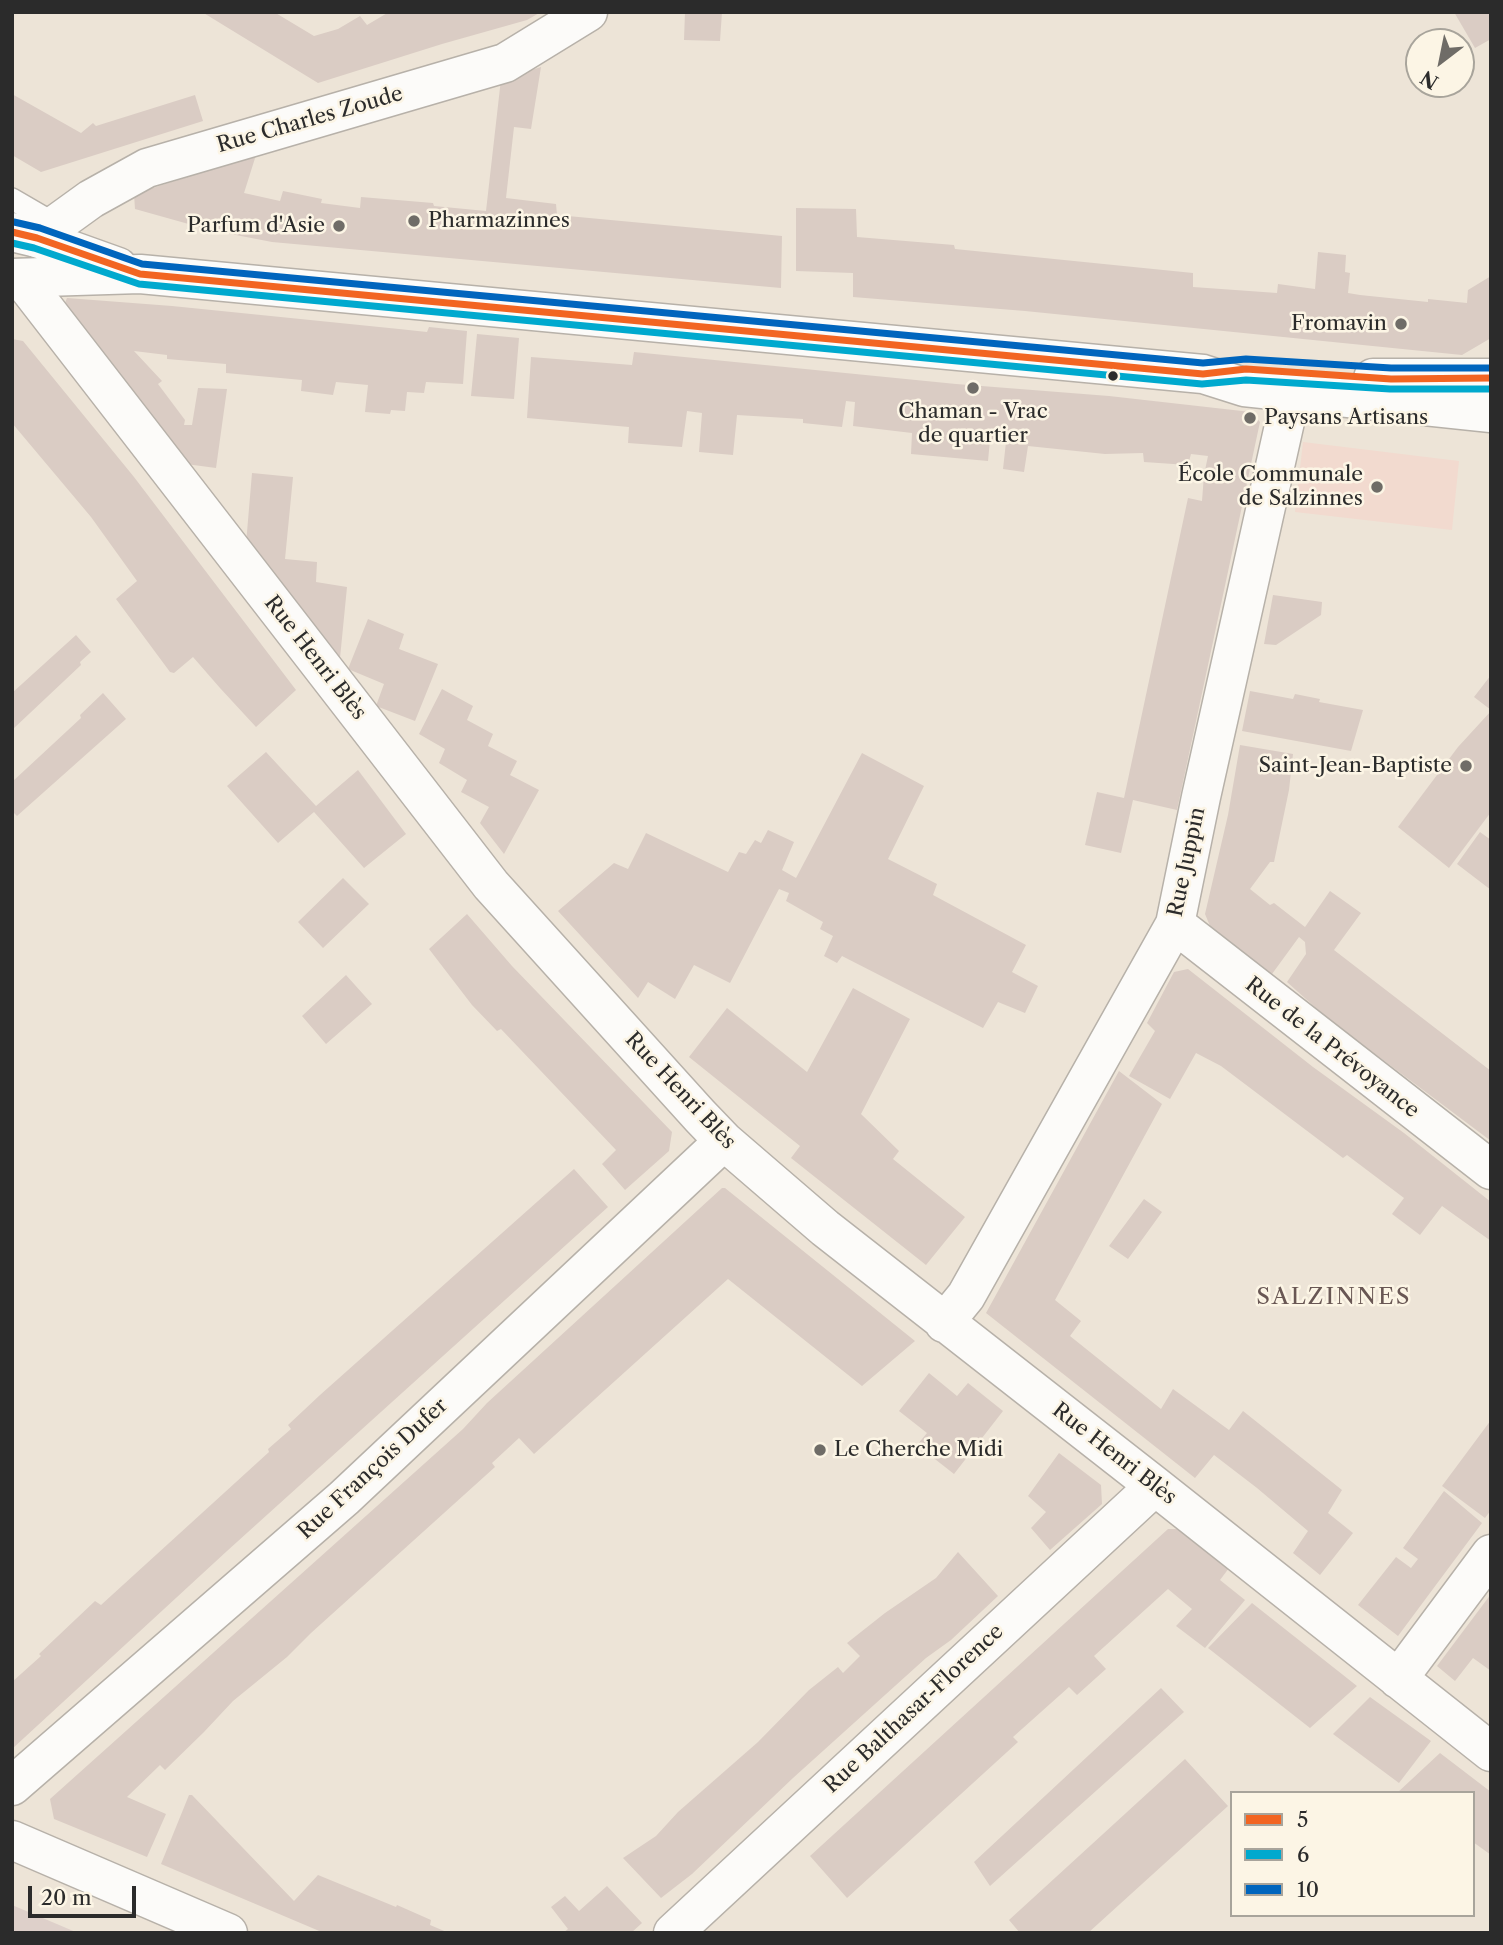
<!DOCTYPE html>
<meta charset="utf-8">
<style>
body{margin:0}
#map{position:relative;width:1503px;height:1945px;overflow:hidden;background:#ede4d7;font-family:"Libre Caslon Text",serif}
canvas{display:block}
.frame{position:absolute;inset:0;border:14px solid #2b2b2b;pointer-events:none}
.legend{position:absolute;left:1230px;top:1791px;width:245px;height:126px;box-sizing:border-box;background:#fcf5e5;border:2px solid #a8a49b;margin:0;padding:9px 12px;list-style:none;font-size:21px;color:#2b2b2b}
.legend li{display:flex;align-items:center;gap:14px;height:35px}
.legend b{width:35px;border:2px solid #a8a49b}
.north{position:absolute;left:1405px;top:28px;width:70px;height:70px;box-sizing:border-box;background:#fcf5e5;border:2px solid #a8a49b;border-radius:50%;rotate:212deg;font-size:19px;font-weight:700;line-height:28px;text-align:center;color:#2b2b2b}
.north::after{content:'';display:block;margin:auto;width:24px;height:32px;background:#6f6c67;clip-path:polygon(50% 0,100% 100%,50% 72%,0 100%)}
.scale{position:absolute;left:28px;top:1886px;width:108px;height:32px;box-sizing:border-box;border:4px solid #2b2b2b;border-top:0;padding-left:9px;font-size:21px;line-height:24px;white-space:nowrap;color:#2b2b2b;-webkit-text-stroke:5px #fcf5e5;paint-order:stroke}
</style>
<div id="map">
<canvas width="1503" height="1945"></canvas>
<div class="frame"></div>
<ul class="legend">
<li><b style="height:9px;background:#f26522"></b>5</li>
<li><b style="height:9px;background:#00a9ce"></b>6</li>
<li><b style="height:9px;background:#0065bd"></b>10</li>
</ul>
<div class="north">N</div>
<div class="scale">20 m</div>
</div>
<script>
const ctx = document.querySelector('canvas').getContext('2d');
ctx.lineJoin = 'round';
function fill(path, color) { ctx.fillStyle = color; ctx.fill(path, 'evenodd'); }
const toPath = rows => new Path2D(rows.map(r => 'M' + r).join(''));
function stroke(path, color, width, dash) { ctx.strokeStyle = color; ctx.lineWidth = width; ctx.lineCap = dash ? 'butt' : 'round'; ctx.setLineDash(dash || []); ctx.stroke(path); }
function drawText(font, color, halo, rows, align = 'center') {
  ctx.font = font + ' "Libre Caslon Text",serif'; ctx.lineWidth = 5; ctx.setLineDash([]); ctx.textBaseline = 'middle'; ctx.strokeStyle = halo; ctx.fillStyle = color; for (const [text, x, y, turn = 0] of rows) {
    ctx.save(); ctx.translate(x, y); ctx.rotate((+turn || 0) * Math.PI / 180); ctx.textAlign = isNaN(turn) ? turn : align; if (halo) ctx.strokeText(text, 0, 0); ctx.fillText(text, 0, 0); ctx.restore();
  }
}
const built = toPath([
 [1303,442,1459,461,1452,530,1295,512]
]);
const industrial = toPath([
 [12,1905,78,1933,12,1933]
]);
const building = toPath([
 [202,12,274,12,314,36,338,29,360,16,367,25,389,12,541,12,527,20,442,44,318,83],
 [685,12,722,12,720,41,684,40],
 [1454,12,1491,12,1491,39,1475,48],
 [541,67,531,129,514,127,506,198,556,204,557,215,782,236,781,288,272,242,210,230,135,209,134,194,256,155,244,193,280,201,283,191,322,199,321,203,360,208,361,197,433,203,434,206,486,211,501,79],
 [12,94,81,133,93,123,96,126,195,95,203,121,41,172,12,155],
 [796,208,856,209,857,237,954,245,955,249,1193,273,1193,287,1277,293,1278,284,1315,289,1318,252,1346,255,1345,272,1350,273,1348,293,1360,295,1428,302,1428,299,1467,303,1468,290,1491,276,1491,338,1462,355,1025,311,853,297,853,273,796,271],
 [67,298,172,306,399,329,427,332,429,327,467,331,463,384,426,382,424,393,407,392,405,411,391,410,390,414,365,412,368,385,336,382,333,395,301,391,302,380,226,373,226,364,167,359,167,355,134,351,162,381,158,384,185,420,184,425,192,425,198,388,227,389,216,468,186,464,64,305],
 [477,334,519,338,514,399,471,396],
 [12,339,23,341,134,477,296,690,256,727,220,688,193,657,174,673,170,672,116,599,137,581,91,517,12,423],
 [634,352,956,384,1109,396,1251,412,1260,422,1177,810,1133,800,1121,853,1085,845,1097,792,1124,798,1188,498,1202,501,1204,475,1208,456,1191,454,1188,465,1144,462,1143,453,1105,454,1028,446,1024,472,1003,469,1006,442,990,440,988,461,911,454,912,433,853,426,855,402,846,401,842,427,803,423,803,419,737,415,733,455,699,452,702,413,687,411,682,447,628,443,629,427,527,418,531,357,632,365],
 [252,473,293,477,285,559,317,562,316,582,347,587,340,658,336,660,246,544],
 [1273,595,1322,602,1321,615,1276,645,1264,644],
 [368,619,404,634,399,649,438,664,415,721,376,706,384,684,348,669],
 [76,635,91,652,80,662,81,665,12,730,12,693],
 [1491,675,1491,710,1474,697],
 [442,689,473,706,467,720,493,734,488,746,517,761,510,775,539,790,504,854,480,823,489,807,461,792,467,780,439,763,445,749,419,734],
 [1250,691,1293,699,1295,694,1320,699,1319,702,1363,710,1351,751,1242,731],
 [103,693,126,719,17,816,12,811,12,782,81,718,80,715],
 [1491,711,1491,812,1449,868,1398,827,1458,747],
 [1240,745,1293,754,1289,790,1274,862,1270,862,1250,889,1270,905,1274,903,1305,927,1330,891,1361,913,1334,950,1491,1071,1491,1141,1327,1018,1287,982,1306,954,1305,942,1299,937,1272,974,1210,926,1205,914,1228,815],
 [266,752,316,806,358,770,406,834,364,868,314,812,278,843,227,786],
 [862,753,924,786,888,859,937,884,933,895,1026,945,1012,972,1038,986,1025,1013,998,1002,983,1028,842,956,837,963,824,956,833,936,820,929,823,922,786,901,789,893,779,889,730,983,694,965,675,999,648,982,638,998,558,911,614,863,628,869,646,833,728,872,739,852,746,854,755,840,761,843,768,830,794,842,782,870,796,878],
 [1480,832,1491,840,1491,890,1457,864],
 [343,878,369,904,323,948,298,922],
 [467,914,512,966,672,1132,669,1151,625,1190,602,1164,616,1150,501,1029,497,1031,472,1005,429,949],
 [1188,969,1313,1067,1404,1133,1491,1202,1491,1241,1442,1206,1420,1235,1392,1214,1404,1198,1347,1155,1343,1158,1221,1066,1196,1053,1170,1099,1129,1076,1155,1031,1147,1023,1174,972],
 [346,975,372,1004,326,1044,302,1016],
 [853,988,910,1019,861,1114,899,1151,893,1159,965,1217,926,1265,791,1158,800,1146,689,1057,727,1008,807,1072],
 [1119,1071,1162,1104,1055,1300,1081,1321,1070,1336,1161,1409,1173,1389,1229,1430,1243,1411,1342,1490,1328,1513,1353,1533,1320,1575,1293,1553,1308,1531,1257,1488,1214,1455,1195,1478,986,1313],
 [574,1169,608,1207,227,1551,12,1749,12,1682,41,1656,39,1654,95,1601,101,1605,269,1452,268,1449,291,1429,288,1425,320,1395],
 [722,1188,725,1188,915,1341,862,1386,728,1279,534,1454,519,1438,492,1463,495,1467,311,1633,287,1657,233,1701,204,1732,165,1770,160,1765,127,1797,166,1814,147,1857,54,1819,50,1799,463,1429,487,1403],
 [1144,1199,1162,1212,1128,1259,1109,1246],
 [929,1373,957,1396,968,1383,1003,1411,954,1474,917,1445,927,1433,899,1411],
 [1491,1420,1491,1510,1485,1518,1442,1486],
 [1059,1453,1101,1485,1102,1504,1050,1550,1031,1528,1046,1512,1028,1496],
 [1444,1491,1482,1523,1398,1636,1358,1605,1396,1557,1411,1568,1418,1559,1403,1548],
 [1168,1529,1179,1529,1229,1568,1220,1580,1245,1600,1205,1648,1176,1626,1192,1609,1168,1589,1094,1656,1106,1669,1077,1695,1069,1687,1013,1737,1018,1742,847,1898,810,1856],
 [958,1552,998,1596,951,1640,926,1658,793,1778,692,1874,661,1898,623,1858,656,1836,678,1812,758,1742,809,1690,838,1667,843,1673,860,1656,847,1643,885,1613,936,1578],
 [1491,1594,1491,1671,1473,1658,1455,1681,1437,1666],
 [1252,1603,1357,1686,1310,1728,1208,1648],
 [1161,1688,1184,1712,990,1886,974,1862],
 [1370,1697,1431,1741,1399,1783,1333,1734],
 [1440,1753,1491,1792,1491,1855,1473,1842,1473,1793,1397,1793],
 [1185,1759,1228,1806,1088,1933,1020,1933,1009,1920],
 [189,1795,192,1795,294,1901,318,1875,396,1907,397,1905,431,1920,430,1925,449,1933,324,1933,161,1864],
 [607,1886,642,1923,631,1933,563,1933,568,1929,551,1907,565,1896,579,1911]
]);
const lane = toPath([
 [12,199,55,224]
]);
const street = toPath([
 [37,238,91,199,147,168,505,63,588,12],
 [21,278,491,885,700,1116,724,1141,825,1228,1155,1486,1491,1752],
 [1175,924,1491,1170],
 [944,1323,966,1296,1175,924,1201,797,1286,417,1290,392],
 [1398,1679,1491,1554],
 [12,1786,344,1498,724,1141],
 [673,1933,1155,1486]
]);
const secondary = toPath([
 [12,1840,228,1933]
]);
const primary = toPath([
 [12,232,37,238,118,267],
 [12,278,140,274,1203,374,1244,387,1491,413],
 [1373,378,1491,378]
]);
const bus1 = toPath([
 [12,232,37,238,140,274,1203,374,1246,369,1391,379,1491,378]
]);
const bus2 = toPath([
 [12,243,34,248,139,284,1202,384,1246,380,1390,389,1491,389]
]);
const bus3 = toPath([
 [14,222,40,228,142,264,1203,363,1246,359,1391,368,1491,368]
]);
const markers = [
 [414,221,7,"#6f6c67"],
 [339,226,7,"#6f6c67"],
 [1401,324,7,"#6f6c67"],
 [1113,376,6,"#2b2b2b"],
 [973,388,7,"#6f6c67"],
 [1250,418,7,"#6f6c67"],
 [1377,487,7,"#6f6c67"],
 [1466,766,7,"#6f6c67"],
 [820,1450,7,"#6f6c67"]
];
const streetNames = [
 ["Rue Charles Zoude",310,120,-16],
 ["Rue Henri Blès",315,658,52],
 ["Rue Juppin",1187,862,-78],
 ["Rue de la Prévoyance",1332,1048,38],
 ["Rue Henri Blès",680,1091,47],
 ["Rue Henri Blès",1114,1454,38],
 ["Rue François Dufer",373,1469,-43],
 ["Rue Balthasar-Florence",914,1709,-43]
];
const poiNames = [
 ["Pharmazinnes",428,221,"left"],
 ["Parfum d'Asie",325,226],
 ["Fromavin",1387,324],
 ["Chaman - Vrac",973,412,"center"],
 ["de quartier",973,436,"center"],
 ["Paysans Artisans",1264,418,"left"],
 ["École Communale",1363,475],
 ["de Salzinnes",1363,499],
 ["Saint-Jean-Baptiste",1452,766],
 ["Le Cherche Midi",834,1450,"left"]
];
const neighbourhoodNames = [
 ["SALZINNES",1334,1297]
];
fill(built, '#f2dacf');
fill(industrial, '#ded0ca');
fill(building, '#daccc4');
stroke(lane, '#b7b1a9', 24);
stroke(street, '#b7b1a9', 41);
stroke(secondary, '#b7b1a9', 41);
stroke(primary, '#b7b1a9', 41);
stroke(lane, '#fcfbf9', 21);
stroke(street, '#fcfbf9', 38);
stroke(secondary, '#fcfbf9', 38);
stroke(primary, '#fcfbf9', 38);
stroke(bus1, '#f26522', 7);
stroke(bus2, '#00a9ce', 7);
stroke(bus3, '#0065bd', 7);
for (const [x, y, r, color] of markers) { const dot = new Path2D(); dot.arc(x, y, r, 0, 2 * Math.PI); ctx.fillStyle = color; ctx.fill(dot); stroke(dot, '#fcf5e5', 2.5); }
drawText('21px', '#2b2b2b', '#fcf5e5', streetNames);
drawText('21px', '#2b2b2b', '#fcf5e5', poiNames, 'right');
ctx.letterSpacing = '2px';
drawText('23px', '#695754', '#fcf5e5', neighbourhoodNames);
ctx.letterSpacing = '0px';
</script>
